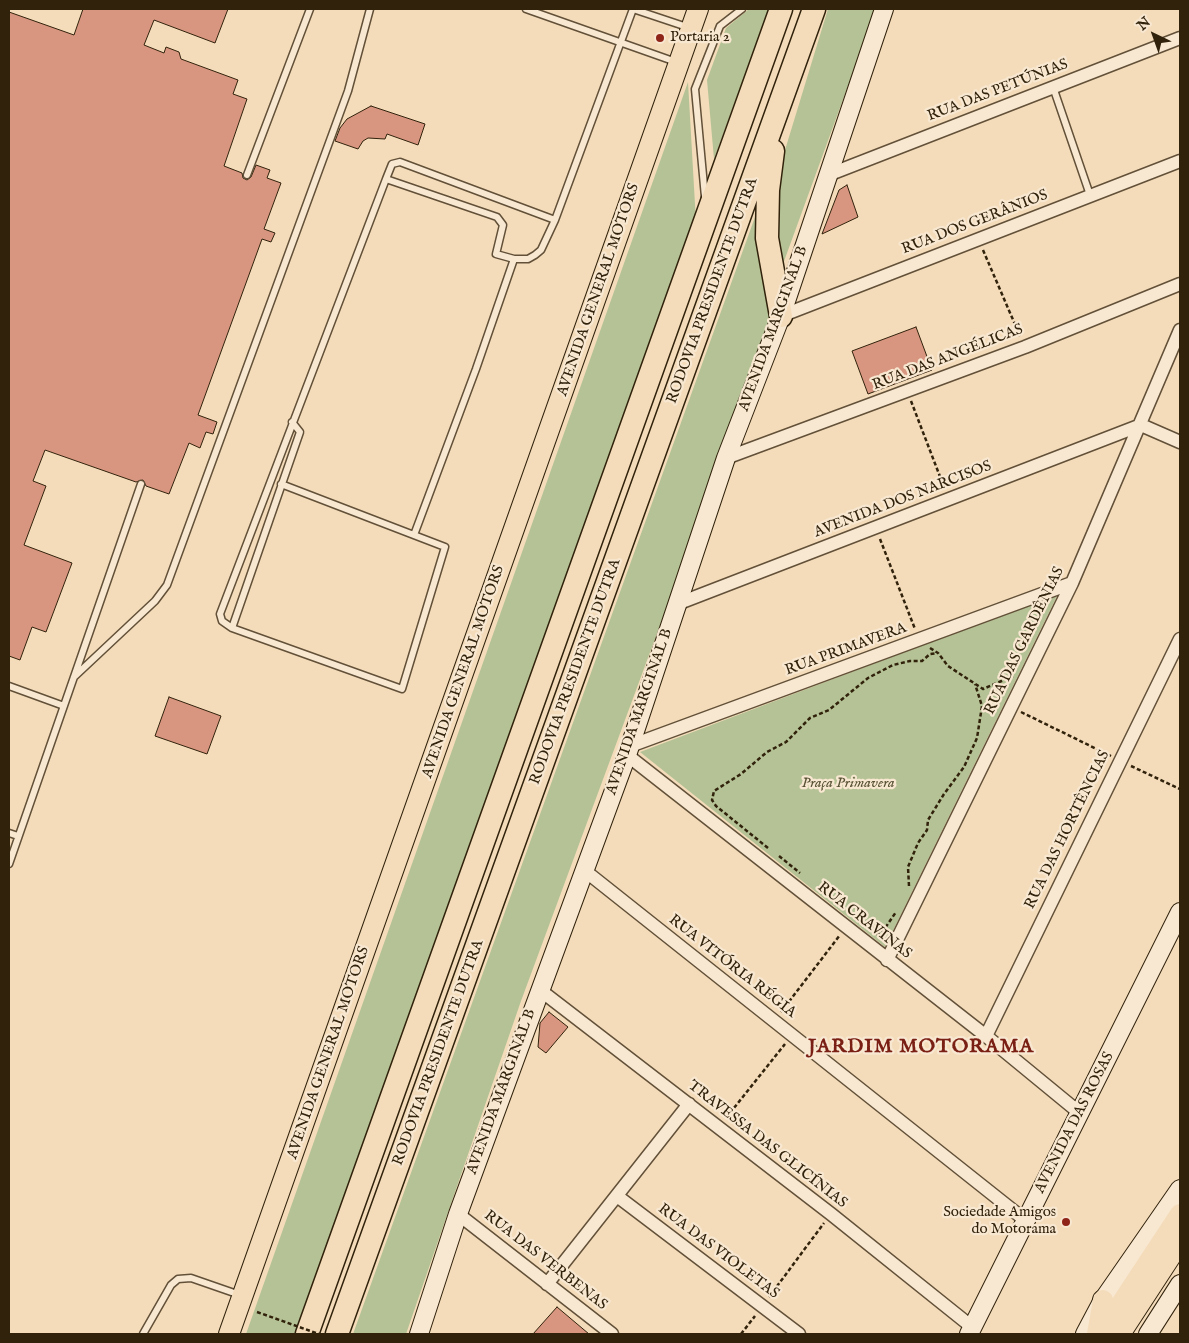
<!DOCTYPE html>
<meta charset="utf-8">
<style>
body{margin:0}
#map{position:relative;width:1189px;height:1343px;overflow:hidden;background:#f4dcba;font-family:"IM FELL English",serif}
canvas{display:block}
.frame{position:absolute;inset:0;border:10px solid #31220c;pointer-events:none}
.north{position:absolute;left:1129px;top:10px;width:50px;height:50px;-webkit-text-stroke:4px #f8e8d2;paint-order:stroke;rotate:318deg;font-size:14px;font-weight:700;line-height:20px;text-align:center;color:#31220c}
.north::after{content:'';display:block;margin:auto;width:18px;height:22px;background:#31220c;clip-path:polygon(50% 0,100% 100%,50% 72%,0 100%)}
</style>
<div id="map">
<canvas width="1189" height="1343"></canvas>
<div class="frame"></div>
<div class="north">N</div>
</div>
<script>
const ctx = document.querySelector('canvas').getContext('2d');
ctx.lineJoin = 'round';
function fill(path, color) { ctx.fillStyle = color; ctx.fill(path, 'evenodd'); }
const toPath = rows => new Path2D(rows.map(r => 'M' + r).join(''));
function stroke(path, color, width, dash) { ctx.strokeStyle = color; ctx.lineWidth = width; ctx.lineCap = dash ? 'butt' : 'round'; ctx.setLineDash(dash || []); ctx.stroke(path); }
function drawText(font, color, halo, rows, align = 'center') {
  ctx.font = font + ' "IM FELL English",serif'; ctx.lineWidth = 4.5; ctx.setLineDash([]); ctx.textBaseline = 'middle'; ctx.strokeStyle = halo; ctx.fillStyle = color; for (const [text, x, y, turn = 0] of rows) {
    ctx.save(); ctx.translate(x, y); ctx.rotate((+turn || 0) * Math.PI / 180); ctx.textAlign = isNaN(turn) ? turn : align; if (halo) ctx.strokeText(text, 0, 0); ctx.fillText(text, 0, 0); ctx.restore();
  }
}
const green = toPath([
 [749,9,769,9,714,159,707,80,726,28],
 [828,9,876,9,783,264,776,236,778,173],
 [688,82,696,222,297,1334,246,1334],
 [755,217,770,292,773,320,521,1001,406,1334,353,1334],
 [1058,594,885,947,640,752]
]);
const building = toPath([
 [83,9,228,9,215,43,154,20,144,45,164,53,166,47,179,52,181,59,238,80,233,94,247,99,224,166,242,173,243,178,247,180,251,177,256,165,270,170,267,178,281,183,264,229,275,233,271,242,262,239,198,415,217,422,213,434,206,432,200,448,189,443,169,494,146,486,143,480,136,482,45,450,33,481,46,486,24,545,72,563,46,632,32,627,20,660,9,656,9,12,74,35,83,9],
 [371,106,425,124,418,145,387,134,385,139,368,138,363,141,358,149,335,141,340,128,347,119,371,106],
 [847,185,858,217,822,234,839,190,847,185],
 [916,327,932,370,868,394,852,351,916,327],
 [169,697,221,716,207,754,155,736,169,697],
 [549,1012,568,1027,546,1053,538,1047,540,1023,549,1012],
 [557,1307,589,1334,533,1334,557,1307]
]);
const path = toPath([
 [983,250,1020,336],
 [911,401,944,487],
 [880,539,915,629],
 [930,648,938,653,948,666,983,689,1013,676],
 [1021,712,1111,756],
 [1131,766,1180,789],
 [768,848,716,806,712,800,714,791,741,774,767,752,786,742,810,718,829,710,868,678,893,665,910,661,922,661,930,654,938,653],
 [779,856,800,873],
 [909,886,908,867,918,843,927,830,928,820,944,794,964,767,977,738,982,706,975,684],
 [876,934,881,934,896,912],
 [781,1012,840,935],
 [726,1118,785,1044],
 [769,1297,824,1223],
 [741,1334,755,1316]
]);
const lane = toPath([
 [526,9,676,62],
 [633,9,690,28],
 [1053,87,1090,195],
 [247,175,310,9],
 [386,179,392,164,400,162,555,220],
 [705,197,695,89,720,26,742,9],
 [281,484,445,547,402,689,232,628,222,621,220,614,386,179,497,217,503,225,496,254,514,259,528,259,535,255,541,250,555,220,633,9],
 [414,535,476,369,514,259],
 [232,628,300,432,292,422],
 [74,677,155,601,167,585,348,91,370,9],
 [9,686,64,706],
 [9,833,18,836],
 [9,864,141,484],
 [143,1334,171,1285,178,1279,191,1278,240,1295]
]);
const street = toPath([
 [828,175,1180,38],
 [781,316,1180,161],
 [726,458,1025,347,1180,284],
 [677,604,1141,425,1180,442],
 [630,746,1072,583],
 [627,755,986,1036,1081,1114],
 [584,870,1025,1220],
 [887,960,1072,583,1180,330],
 [540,990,831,1214,972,1327],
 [986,1036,1180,639],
 [617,1196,799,1334],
 [458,1214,612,1334],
 [547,1284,689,1104]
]);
const secondary = toPath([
 [419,1334,458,1214,627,755,726,458,781,316,884,9],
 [969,1334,1180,912],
 [1085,1334,1103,1300,1180,1189],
 [1148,1334,1180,1284]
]);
const primary = toPath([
 [229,1334,698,9],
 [1097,1334,1103,1300],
 [1101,1334,1180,1214],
 [1120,1334,1180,1242]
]);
const highway = toPath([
 [773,151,768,190,767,238,781,316],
 [307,1334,781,9],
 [337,1334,814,9]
]);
const pathBridge = toPath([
 [257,1312,319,1334]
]);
const markers = [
 [660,38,5,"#8f2418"],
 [1066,1222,5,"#8f2418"]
];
const poiNames = [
 ["Portaria 2",670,38],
 ["Sociedade Amigos",1056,1213,"right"],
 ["do Motorama",1056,1230,"right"]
];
const streetNames = [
 ["RUA DAS PETÚNIAS",998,91,-21],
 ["RUA DOS GERÂNIOS",975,223,-21],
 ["AVENIDA GENERAL MOTORS",599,290,-71],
 ["RODOVIA PRESIDENTE DUTRA",713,291,-70],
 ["AVENIDA MARGINAL B",774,329,-70],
 ["RUA DAS ANGÉLICAS",948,358,-21],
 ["AVENIDA DOS NARCISOS",903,500,-21],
 ["RUA DAS GARDÊNIAS",1025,641,-64],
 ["RUA PRIMAVERA",846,650,-20],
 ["AVENIDA GENERAL MOTORS",464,672,-71],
 ["RODOVIA PRESIDENTE DUTRA",576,672,-70],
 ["AVENIDA MARGINAL B",640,712,-71],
 ["RUA DAS HORTÊNCIAS",1068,830,-64],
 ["RUA CRAVINAS",864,921,38],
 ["RUA VITÓRIA RÉGIA",732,967,38],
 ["AVENIDA GENERAL MOTORS",329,1053,-71],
 ["RODOVIA PRESIDENTE DUTRA",439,1053,-70],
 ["AVENIDA MARGINAL B",502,1092,-70],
 ["AVENIDA DAS ROSAS",1075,1123,-63],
 ["TRAVESSA DAS GLICÍNIAS",767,1145,38],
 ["RUA DAS VIOLETAS",718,1252,37],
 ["RUA DAS VERBENAS",545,1261,38]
];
const parkNames = [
 ["Praça Primavera",848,784]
];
const districtNames = [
 ["JARDIM MOTORAMA",921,1048]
];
fill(green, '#b5c295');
fill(building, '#d8957f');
stroke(building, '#31220c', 1);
stroke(lane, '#625038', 9);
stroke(street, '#625038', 15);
stroke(secondary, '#31220c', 20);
stroke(primary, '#31220c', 22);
stroke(highway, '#31220c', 25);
stroke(path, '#31220c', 2.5, [4, 2.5]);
stroke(lane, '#f8e8d2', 6);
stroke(street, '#f8e8d2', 12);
stroke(secondary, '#f8e8d2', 18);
stroke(primary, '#f4dcba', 20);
stroke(highway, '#f4dcba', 22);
stroke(pathBridge, '#31220c', 2.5, [4, 2.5]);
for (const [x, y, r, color] of markers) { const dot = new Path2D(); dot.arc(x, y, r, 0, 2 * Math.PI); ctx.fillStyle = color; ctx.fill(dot); stroke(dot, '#f8e8d2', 2); }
drawText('15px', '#31220c', '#f8e8d2', poiNames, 'left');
drawText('15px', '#31220c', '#f8e8d2', streetNames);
drawText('italic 15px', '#595235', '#f8e8d2', parkNames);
ctx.letterSpacing = '1px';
drawText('bold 20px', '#7a1f14', '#f8e8d2', districtNames);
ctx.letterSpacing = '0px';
</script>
